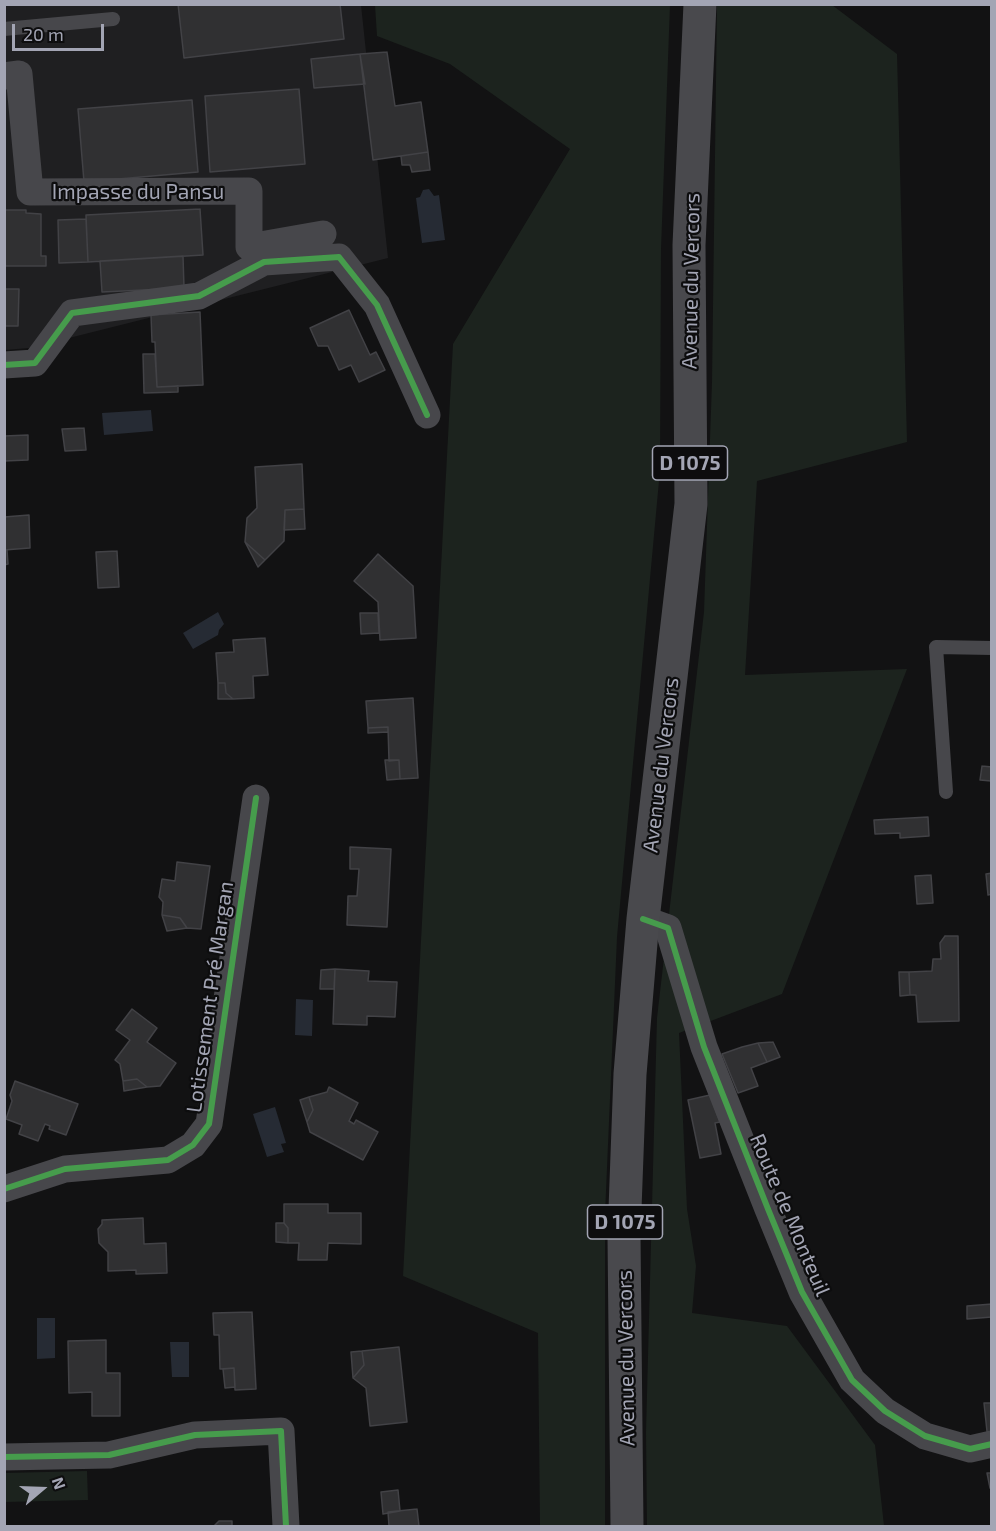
<!DOCTYPE html>
<meta charset="utf-8">
<style>
body{margin:0}
#map{position:relative;width:996px;height:1531px;overflow:hidden;background:#121213;font-family:"Exo 2",sans-serif}
canvas{display:block}
.frame{position:absolute;inset:0;border:6px solid #a3a5b4;pointer-events:none}
.north{position:absolute;left:12px;top:1459px;width:60px;height:60px;-webkit-text-stroke:4px #0d0d0e;paint-order:stroke;rotate:71deg;font-size:16px;font-weight:700;line-height:24px;text-align:center;color:#a3a5b4}
.north::after{content:'';display:block;margin:auto;width:21px;height:27px;background:#a3a5b4;clip-path:polygon(50% 0,100% 100%,50% 72%,0 100%)}
.scale{position:absolute;left:12px;top:24px;width:92px;height:27px;box-sizing:border-box;border:3px solid #a3a5b4;border-top:0;padding-left:8px;font-size:18px;line-height:21px;white-space:nowrap;color:#a3a5b4;-webkit-text-stroke:4px #0d0d0e;paint-order:stroke}
</style>
<div id="map">
<canvas width="996" height="1531"></canvas>
<div class="frame"></div>
<div class="north">N</div>
<div class="scale">20 m</div>
</div>
<script>
const ctx = document.querySelector('canvas').getContext('2d');
ctx.lineJoin = 'round';
function fill(path, color) { ctx.fillStyle = color; ctx.fill(path, 'evenodd'); }
const toPath = rows => new Path2D(rows.map(r => 'M' + r).join(''));
function stroke(path, color, width, dash) { ctx.strokeStyle = color; ctx.lineWidth = width; ctx.lineCap = dash ? 'butt' : 'round'; ctx.setLineDash(dash || []); ctx.stroke(path); }
function drawText(font, color, halo, rows, align = 'center') {
  ctx.font = font + ' "Exo 2",sans-serif'; ctx.lineWidth = 4.5; ctx.setLineDash([]); ctx.textBaseline = 'middle'; ctx.strokeStyle = halo; ctx.fillStyle = color; for (const [text, x, y, turn = 0] of rows) {
    ctx.save(); ctx.translate(x, y); ctx.rotate((+turn || 0) * Math.PI / 180); ctx.textAlign = isNaN(turn) ? turn : align; if (halo) ctx.strokeText(text, 0, 0); ctx.fillText(text, 0, 0); ctx.restore();
  }
}
const built = toPath([
 [5,5,361,5,388,258,29,348,5,350]
]);
const green = toPath([
 [375,5,670,5,661,249,660,470,617,937,605,1214,605,1526,540,1526,538,1333,403,1276,453,344,570,149,450,64,377,36],
 [717,5,832,5,897,54,907,442,757,481,745,675,907,669,782,994,679,1033,687,1209,696,1266,692,1313,787,1326,875,1445,884,1526,647,1526,646,1432,657,1018,704,612,712,382],
 [87,1471,88,1500,5,1502,5,1473]
]);
const water = toPath([
 [429,189,434,196,439,195,445,240,422,243,416,198,420,197,423,190],
 [151,410,153,431,104,435,102,413],
 [218,612,224,624,219,630,218,635,193,649,183,633],
 [296,999,313,1000,312,1036,295,1035],
 [275,1107,286,1143,281,1144,284,1152,267,1157,253,1114],
 [37,1318,55,1318,55,1358,37,1359],
 [170,1342,189,1342,189,1377,172,1377]
]);
const building = toPath([
 [178,4,340,4,344,39,184,58,178,4],
 [387,52,395,106,421,102,428,152,373,160,360,54,387,52],
 [360,54,365,84,314,88,311,59,360,54],
 [299,89,305,164,210,172,205,96,299,89],
 [192,100,198,172,84,182,78,109,192,100],
 [428,152,430,170,412,172,410,165,402,165,401,156,428,152],
 [200,209,203,255,88,262,86,215,200,209],
 [4,210,26,210,26,213,41,214,41,256,46,256,46,266,4,266,4,210],
 [86,219,88,262,59,263,58,220,86,219],
 [183,256,184,288,102,292,100,261,183,256],
 [4,289,19,289,18,326,4,326,4,289],
 [349,310,370,355,376,352,385,370,359,382,351,365,339,370,328,346,318,346,310,328,349,310],
 [200,312,203,385,157,387,155,342,152,342,151,315,200,312],
 [143,354,155,354,157,387,178,386,178,392,144,393,143,354],
 [84,428,86,450,65,451,62,429,84,428],
 [28,435,28,460,4,461,4,436,28,435],
 [302,464,304,509,285,510,284,541,265,560,245,542,247,518,257,508,255,467,302,464],
 [304,509,305,529,284,530,285,510,304,509],
 [29,515,30,548,4,550,4,517,29,515],
 [245,542,265,560,258,567,245,542],
 [4,550,7,550,8,564,4,565,4,550],
 [117,551,119,587,98,588,96,552,117,551],
 [378,554,413,586,416,638,380,640,378,602,354,581,378,554],
 [360,613,378,613,379,633,361,634,360,613],
 [265,638,268,675,253,676,254,698,233,699,226,693,225,683,218,683,216,653,234,652,233,640,265,638],
 [218,683,225,683,226,693,233,699,218,699,218,683],
 [413,698,418,778,400,779,399,760,389,761,388,727,368,728,366,701,413,698],
 [388,727,388,732,368,733,368,728,388,727],
 [385,760,399,760,400,779,387,780,385,760],
 [982,766,992,767,991,781,980,780,982,766],
 [928,817,929,836,900,838,900,833,875,834,874,820,928,817],
 [350,847,391,849,387,927,347,925,348,896,357,896,359,869,350,869,350,847],
 [177,862,210,866,201,929,187,928,180,918,162,915,163,902,159,897,162,879,175,881,177,862],
 [992,873,992,894,988,895,986,874,992,873],
 [931,875,933,903,917,904,915,876,931,875],
 [162,915,180,918,187,928,167,931,162,915],
 [945,936,958,936,959,1021,918,1022,916,995,910,995,909,972,932,971,933,959,941,959,940,943,945,936],
 [335,969,334,989,320,989,321,970,335,969],
 [335,969,369,971,368,981,397,982,395,1017,367,1016,367,1025,333,1024,335,969],
 [899,972,909,972,910,995,900,996,899,972],
 [132,1009,157,1028,147,1042,176,1063,160,1086,147,1087,137,1079,123,1081,120,1064,115,1060,130,1040,116,1030,132,1009],
 [773,1042,780,1057,767,1062,758,1043,773,1042],
 [758,1043,767,1062,751,1068,758,1086,738,1093,722,1054,742,1047,758,1043],
 [137,1079,147,1087,124,1091,123,1081,137,1079],
 [15,1081,78,1104,66,1135,49,1129,50,1126,45,1124,38,1141,19,1134,22,1125,6,1119,12,1101,10,1095,15,1081],
 [329,1087,358,1103,349,1121,354,1124,356,1120,378,1132,363,1160,310,1132,307,1122,313,1110,309,1097,327,1092,329,1087],
 [710,1095,720,1122,715,1123,721,1154,700,1158,688,1100,710,1095],
 [309,1097,313,1110,307,1122,300,1100,309,1097],
 [284,1204,328,1204,328,1213,361,1213,361,1244,328,1243,327,1260,298,1260,299,1243,288,1243,288,1228,284,1223,284,1204],
 [143,1218,144,1244,166,1243,167,1273,136,1274,136,1270,108,1271,108,1252,99,1243,98,1229,102,1224,102,1220,143,1218],
 [276,1223,284,1223,288,1228,288,1243,276,1242,276,1223],
 [992,1304,992,1317,967,1319,967,1306,992,1304],
 [252,1312,256,1389,235,1390,234,1368,220,1369,219,1335,214,1335,213,1313,252,1312],
 [106,1340,106,1373,120,1373,120,1416,92,1416,92,1392,69,1393,68,1341,106,1340],
 [399,1347,407,1422,370,1426,366,1388,353,1378,364,1365,362,1351,399,1347],
 [362,1351,364,1365,353,1378,351,1352,362,1351],
 [234,1368,235,1387,225,1388,223,1369,234,1368],
 [984,1403,992,1403,992,1440,988,1441,984,1403],
 [987,1473,992,1473,992,1488,990,1488,987,1473],
 [398,1490,400,1511,383,1514,381,1492,398,1490],
 [417,1509,419,1526,389,1526,388,1512,417,1509],
 [219,1521,232,1521,232,1526,206,1526,214,1526,219,1521]
]);
const service = toPath([
 [4,29,113,19],
 [946,792,936,647,992,648]
]);
const minor = toPath([
 [4,76,19,74,30,192,249,191,249,247,323,234],
 [4,365,35,363,72,313,199,296,264,262,339,257,377,305,427,415],
 [643,919,668,928,704,1047,768,1209,802,1292,852,1380,885,1411,925,1436,970,1449,992,1444],
 [4,1189,65,1169,168,1160,193,1145,209,1124,256,798],
 [4,1457,109,1455,195,1435,281,1431,286,1526]
]);
const primary = toPath([
 [627,1526,624,1236,630,1074,643,919,691,504,689,245,700,4]
]);
const cycleway = toPath([
 [4,365,35,363,72,313,199,296,264,262,339,257,377,305,427,415],
 [643,919,668,928,704,1047,768,1209,802,1292,852,1380,885,1411,925,1436,970,1449,992,1444],
 [4,1189,65,1169,168,1160,193,1145,209,1124,256,798],
 [4,1457,109,1455,195,1435,281,1431,286,1526]
]);
const shields = [
 [690,463,75],
 [625,1222,75]
];
const shieldNames = [
 ["D 1075",690,463],
 ["D 1075",625,1222]
];
const streetNames = [
 ["Impasse du Pansu",138,192],
 ["Avenue du Vercors",691,281,-89],
 ["Avenue du Vercors",661,765,-83],
 ["Lotissement Pré Margan",210,997,-82],
 ["Route de Monteuil",790,1215,67],
 ["Avenue du Vercors",626,1358,-91]
];
fill(built, '#1f1f21');
fill(green, '#1c231e');
fill(water, '#262b34');
fill(building, '#303032');
stroke(building, '#424246', 1.5);
stroke(service, '#47474b', 14);
stroke(minor, '#47474b', 27);
stroke(primary, '#49494d', 33);
stroke(cycleway, '#469c4c', 6);
for (const [x, y, w] of shields) { const box = new Path2D(); box.roundRect(x - w / 2, y - 17, w, 34, 4.5); ctx.fillStyle = '#0d0d0e'; ctx.fill(box); stroke(box, '#a3a5b4', 1.5); }
drawText('bold 20px', '#a3a5b4', null, shieldNames);
drawText('21px', '#a3a5b4', '#0d0d0e', streetNames);
</script>
